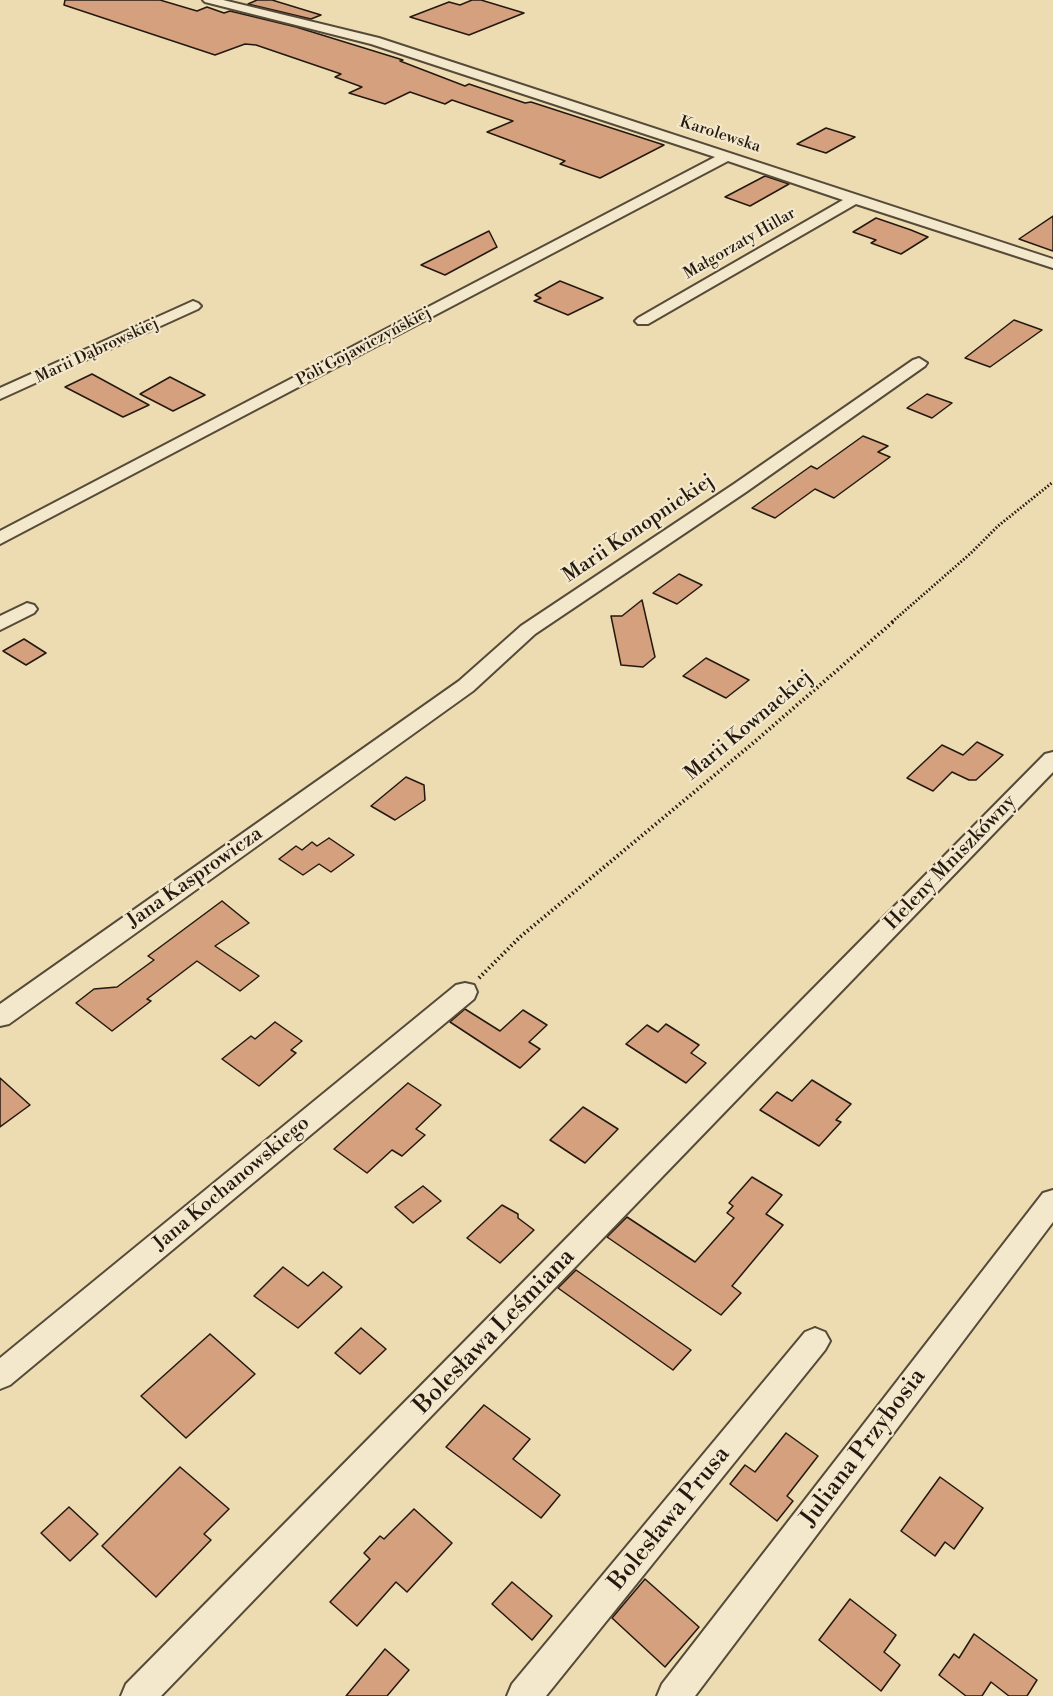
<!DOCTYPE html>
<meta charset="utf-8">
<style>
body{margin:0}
canvas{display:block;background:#eddcb1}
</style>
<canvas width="1053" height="1696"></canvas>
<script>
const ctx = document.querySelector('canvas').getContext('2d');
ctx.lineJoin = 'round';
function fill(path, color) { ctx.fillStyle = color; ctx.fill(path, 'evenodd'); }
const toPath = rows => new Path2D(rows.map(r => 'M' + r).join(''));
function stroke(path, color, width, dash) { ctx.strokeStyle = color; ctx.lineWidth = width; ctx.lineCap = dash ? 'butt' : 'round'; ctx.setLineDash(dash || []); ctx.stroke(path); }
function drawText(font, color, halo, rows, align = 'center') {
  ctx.font = font + ' "Libre Bodoni",serif'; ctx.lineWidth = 4.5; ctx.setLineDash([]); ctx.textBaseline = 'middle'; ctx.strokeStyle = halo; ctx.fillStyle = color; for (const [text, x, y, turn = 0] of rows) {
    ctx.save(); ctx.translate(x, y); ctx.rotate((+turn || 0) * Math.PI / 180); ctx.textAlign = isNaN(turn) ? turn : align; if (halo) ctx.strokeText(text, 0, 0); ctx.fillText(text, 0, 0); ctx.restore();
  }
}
const building = toPath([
 [65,0,160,0,197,11,207,7,224,13,230,11,296,27,403,60,400,61,465,86,469,84,525,103,531,102,664,145,600,178,560,164,565,161,487,132,513,121,452,100,445,104,410,92,385,104,349,93,362,87,335,77,341,74,256,45,245,44,215,55,64,5,65,0],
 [257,0,272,0,321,15,311,19,248,4,257,0],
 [472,0,481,0,524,13,469,35,410,17,449,2,460,5,472,0],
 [826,128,855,137,826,153,797,144,826,128],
 [765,176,789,184,750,206,725,197,765,176],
 [1053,216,1053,251,1019,239,1053,216],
 [876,218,911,230,928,237,901,254,871,243,876,240,853,232,876,218],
 [489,231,497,247,445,275,421,265,489,231],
 [560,281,603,298,568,315,534,301,541,298,535,295,560,281],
 [1014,320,1042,330,990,367,965,358,1014,320],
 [92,374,149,405,123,417,65,387,92,374],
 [170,377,205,395,173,411,140,394,170,377],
 [927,394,952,403,932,418,907,408,927,394],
 [863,436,888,446,878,452,890,457,834,498,815,489,775,518,752,508,811,466,817,469,863,436],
 [679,574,702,585,677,604,653,593,679,574],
 [642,600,655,657,643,667,621,665,611,616,622,616,642,600],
 [24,639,46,653,26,665,3,651,24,639],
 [706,658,749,680,726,698,683,676,706,658],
 [977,742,1003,755,976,780,969,780,952,772,933,791,907,778,942,745,963,755,977,742],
 [406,777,424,785,425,800,395,820,371,806,406,777],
 [329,838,354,855,331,872,319,864,303,875,279,859,296,846,302,850,312,842,317,846,329,838],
 [222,901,249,923,215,946,259,976,240,991,197,961,147,999,151,1001,112,1031,76,1003,94,989,117,987,154,960,148,956,222,901],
 [465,1009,500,1031,523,1010,547,1025,529,1042,540,1049,520,1068,450,1022,465,1009],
 [275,1022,302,1041,291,1050,296,1053,259,1086,222,1059,251,1036,255,1039,275,1022],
 [666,1024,699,1045,691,1053,706,1063,686,1083,626,1044,647,1025,658,1032,666,1024],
 [0,1078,30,1105,0,1127,0,1078],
 [812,1080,851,1104,836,1120,841,1122,819,1146,760,1110,777,1092,792,1101,812,1080],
 [408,1083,441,1105,416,1129,425,1135,402,1156,392,1150,367,1173,334,1149,408,1083],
 [583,1107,618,1129,585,1163,550,1140,583,1107],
 [752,1177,782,1195,766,1214,783,1225,732,1286,741,1293,721,1315,607,1237,627,1217,695,1262,734,1218,727,1213,733,1206,729,1203,752,1177],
 [423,1186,441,1201,413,1223,395,1207,423,1186],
 [502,1205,518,1214,518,1218,534,1230,500,1263,467,1238,502,1205],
 [283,1267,308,1286,323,1272,342,1287,298,1328,254,1296,283,1267],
 [576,1270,691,1350,673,1370,558,1288,576,1270],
 [361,1328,386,1349,360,1374,335,1353,361,1328],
 [210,1334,255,1374,186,1438,141,1396,210,1334],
 [484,1405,530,1439,513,1459,560,1495,541,1518,446,1447,484,1405],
 [786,1433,818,1456,787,1496,793,1501,777,1521,730,1484,745,1465,755,1472,786,1433],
 [180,1467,229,1509,204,1534,211,1540,156,1597,102,1546,180,1467],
 [940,1477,983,1508,954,1549,945,1542,935,1556,901,1531,940,1477],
 [69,1507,98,1534,70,1561,41,1533,69,1507],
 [414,1509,452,1543,407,1592,396,1582,357,1626,330,1602,370,1559,364,1553,380,1536,384,1539,414,1509],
 [645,1579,699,1627,665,1667,612,1618,645,1579],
 [512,1582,552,1616,532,1640,492,1604,512,1582],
 [850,1599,896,1635,884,1652,900,1665,881,1691,819,1640,850,1599],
 [974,1634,1037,1680,1027,1696,1009,1696,991,1682,982,1696,966,1696,939,1675,954,1654,959,1658,974,1634],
 [385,1649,409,1670,387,1696,346,1696,385,1649]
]);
const pathFar1 = toPath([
 [892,622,971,553,998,526,1053,482]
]);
const path = toPath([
 [479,978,520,937,752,744,894,621]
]);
const minor = toPath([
 [203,0,223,0,379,38,1053,259,1053,268,856,204,648,324,638,324,635,321,638,318,843,200,728,161,0,544,0,531,715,157,371,44,205,2,203,0],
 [193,301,198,303,201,306,198,309,0,399,0,388,193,301],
 [919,358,927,363,925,366,746,492,535,634,473,691,9,1024,0,1026,0,1004,459,681,521,626,734,484,913,360,919,358],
 [27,603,34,605,37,609,34,613,0,630,0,616,27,603],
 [1053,752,1053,772,161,1696,121,1696,126,1684,1045,754,1053,752],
 [465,983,474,985,477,992,474,999,10,1385,0,1389,0,1358,456,985,465,983],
 [1053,1190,1053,1222,695,1696,657,1696,662,1684,1043,1193,1053,1190],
 [815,1328,825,1332,830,1341,825,1350,546,1696,507,1696,512,1684,805,1332,815,1328]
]);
const farStreetnames = [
 ["Karolewska",720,135,18],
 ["Małgorzaty Hillar",740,244,-30],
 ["Poli Gojawiczyńskiej",364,347,-28],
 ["Marii Dąbrowskiej",97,351,-25]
];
const streetNames = [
 ["Marii Konopnickiej",639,529,-34],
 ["Marii Kownackiej",749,726,-40],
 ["Heleny Mniszkówny",951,863,-46],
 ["Jana Kasprowicza",195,878,-35],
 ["Jana Kochanowskiego",232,1184,-40]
];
const nearStreetnames = [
 ["Bolesława Leśmiana",495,1332,-46],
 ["Juliana Przybosia",864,1448,-53],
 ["Bolesława Prusa",670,1519,-51]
];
fill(building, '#d5a07d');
stroke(building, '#241910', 1.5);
stroke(minor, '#564a38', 4);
stroke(pathFar1, '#241910', 3, [1.5, 2]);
stroke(path, '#241910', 4, [1.5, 3]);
fill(minor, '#f3e8cc');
drawText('16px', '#241910', '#f3e8cc', farStreetnames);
drawText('20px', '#241910', '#f3e8cc', streetNames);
drawText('24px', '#241910', '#f3e8cc', nearStreetnames);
</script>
